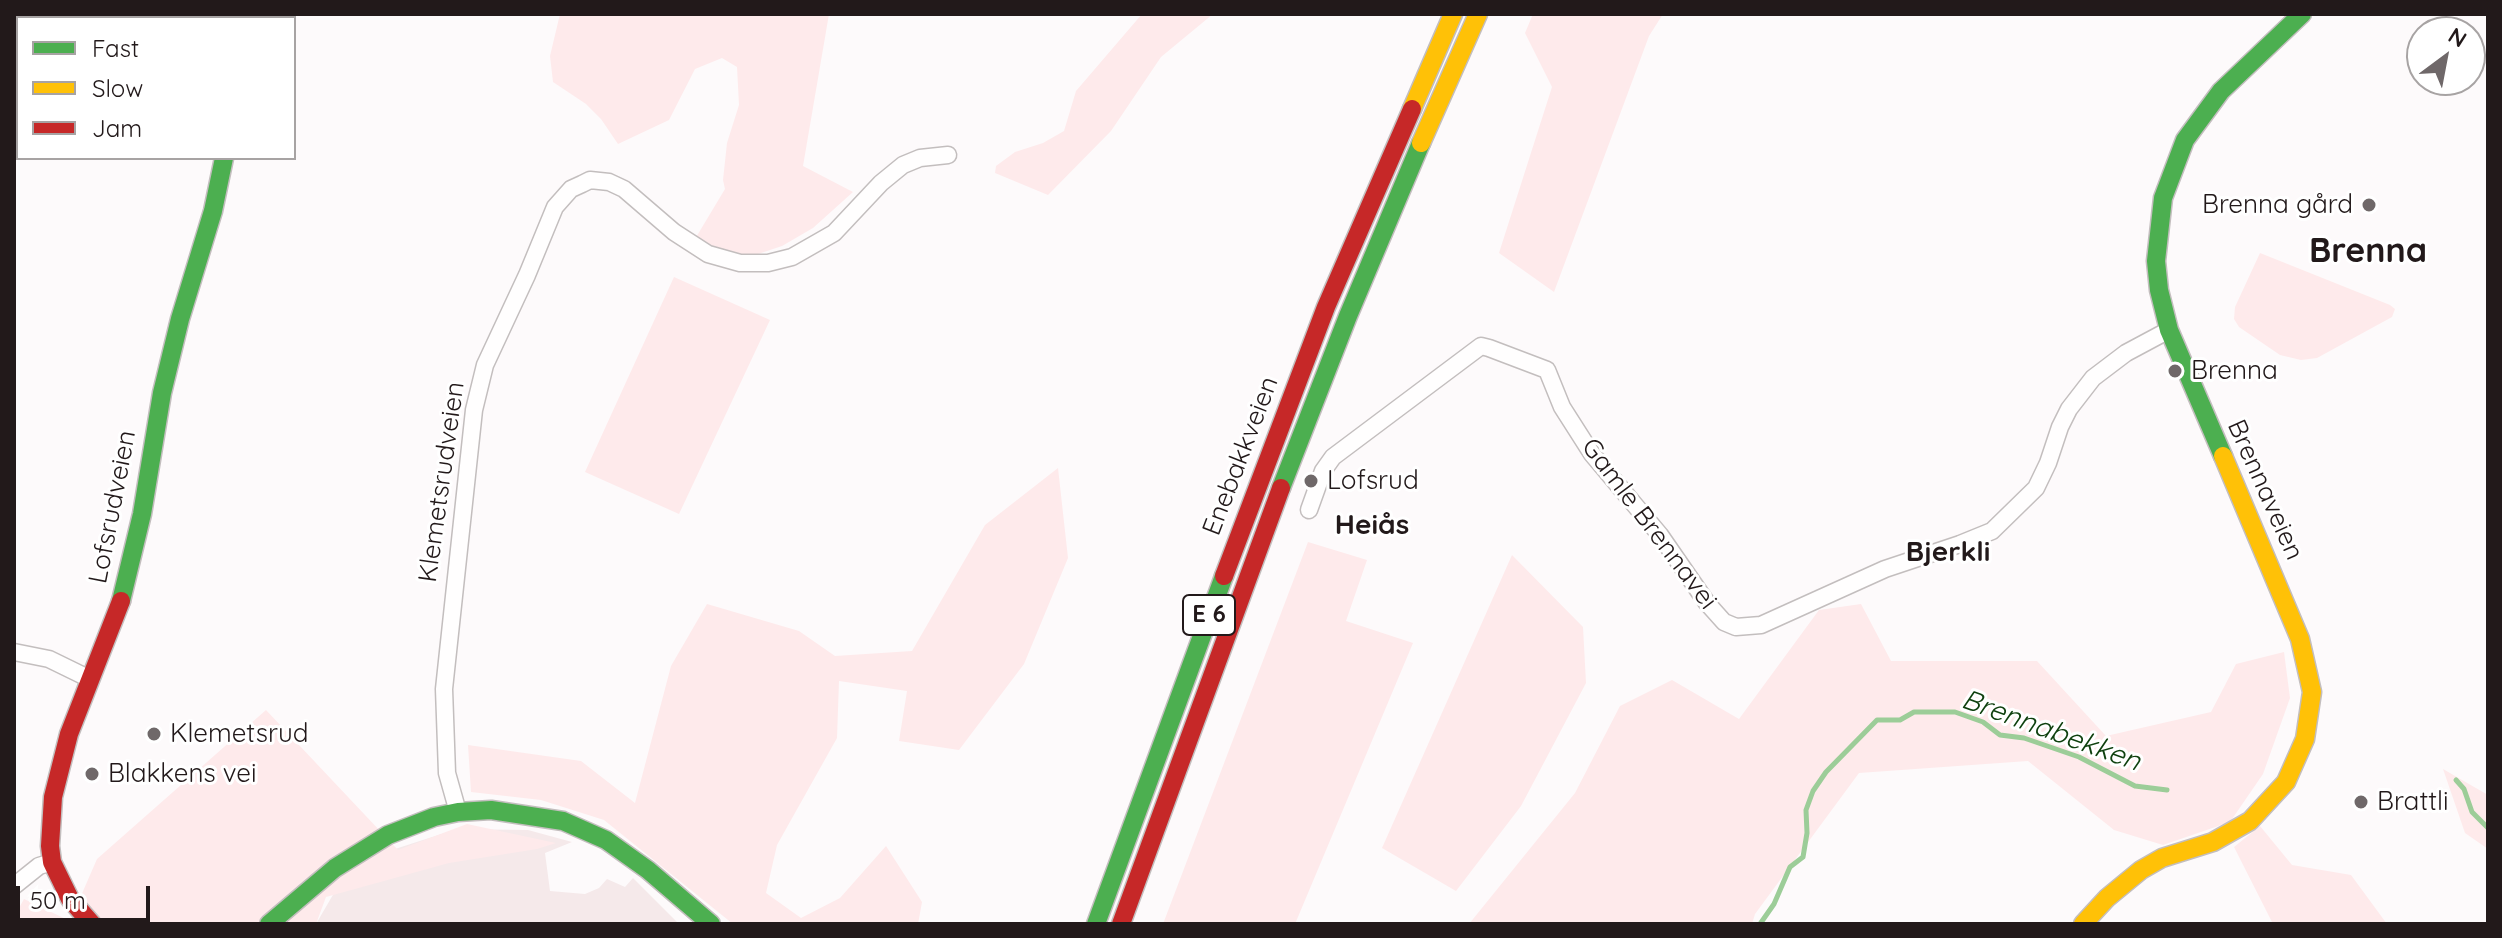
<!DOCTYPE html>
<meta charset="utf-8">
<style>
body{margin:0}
#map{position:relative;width:2502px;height:938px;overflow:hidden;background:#fdfafb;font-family:Quicksand,sans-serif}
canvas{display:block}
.frame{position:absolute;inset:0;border:16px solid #22191a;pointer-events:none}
.legend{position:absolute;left:16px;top:16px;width:280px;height:144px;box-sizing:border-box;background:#fff;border:2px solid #a7a3a3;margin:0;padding:10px 14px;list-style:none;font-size:24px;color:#22191a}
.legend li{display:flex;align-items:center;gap:16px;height:40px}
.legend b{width:40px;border:2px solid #a7a3a3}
.north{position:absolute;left:2406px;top:16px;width:80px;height:80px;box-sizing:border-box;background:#fff;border:2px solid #a7a3a3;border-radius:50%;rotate:32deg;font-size:22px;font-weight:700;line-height:32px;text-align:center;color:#22191a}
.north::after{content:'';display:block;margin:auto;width:28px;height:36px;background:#6f6869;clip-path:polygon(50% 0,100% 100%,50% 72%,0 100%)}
.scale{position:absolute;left:16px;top:886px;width:134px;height:36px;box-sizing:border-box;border:4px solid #22191a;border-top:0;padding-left:10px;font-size:24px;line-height:28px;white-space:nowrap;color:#22191a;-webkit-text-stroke:6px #fff;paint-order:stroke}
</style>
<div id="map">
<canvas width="2502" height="938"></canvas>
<div class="frame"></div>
<ul class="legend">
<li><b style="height:10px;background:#4caf50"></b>Fast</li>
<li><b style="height:10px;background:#ffc107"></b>Slow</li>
<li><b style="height:10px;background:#c62828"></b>Jam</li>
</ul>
<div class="north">N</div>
<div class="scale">50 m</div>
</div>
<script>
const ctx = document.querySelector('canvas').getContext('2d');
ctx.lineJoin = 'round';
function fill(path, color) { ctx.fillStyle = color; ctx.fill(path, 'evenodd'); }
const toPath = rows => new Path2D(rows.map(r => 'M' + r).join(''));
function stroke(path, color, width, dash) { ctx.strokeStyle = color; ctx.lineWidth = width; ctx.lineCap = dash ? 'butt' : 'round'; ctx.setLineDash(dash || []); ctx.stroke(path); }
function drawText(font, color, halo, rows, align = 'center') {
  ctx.font = font + ' Quicksand,sans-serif'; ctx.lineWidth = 6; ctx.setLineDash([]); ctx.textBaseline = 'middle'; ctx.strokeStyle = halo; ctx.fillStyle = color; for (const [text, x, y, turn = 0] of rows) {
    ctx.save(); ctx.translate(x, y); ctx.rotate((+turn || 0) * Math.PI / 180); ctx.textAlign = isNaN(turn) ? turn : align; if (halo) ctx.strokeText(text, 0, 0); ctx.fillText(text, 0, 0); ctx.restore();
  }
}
const built = toPath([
 [457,829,528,830,572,842,545,853,550,891,585,894,599,888,607,879,625,887,633,878,679,924,316,924,334,893,395,849]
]);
const green = toPath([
 [560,14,829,14,803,166,853,192,813,228,782,246,755,255,727,253,695,239,725,189,723,180,727,143,739,105,737,67,722,58,695,69,669,120,618,144,601,119,586,104,553,82,550,56],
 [1142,14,1213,14,1161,57,1111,131,1048,195,995,173,996,166,1015,152,1043,143,1064,131,1076,91],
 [1533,14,1663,14,1649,36,1554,292,1499,253,1552,87,1525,33],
 [2260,253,2390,305,2395,309,2392,317,2317,358,2301,360,2280,355,2239,327,2234,319,2235,307],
 [674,277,770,320,679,514,585,472],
 [1058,468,1068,558,1024,664,959,750,899,741,907,691,839,681,837,738,777,845,766,893,801,918,840,898,886,846,922,902,918,924,733,924,604,820,541,800,471,792,468,745,581,761,635,803,671,666,707,604,799,631,835,656,912,651,985,525],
 [1308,542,1367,560,1346,621,1413,643,1295,924,1163,924],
 [1512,555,1583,627,1586,683,1521,806,1456,891,1382,848],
 [1861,604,1891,661,2037,661,2106,736,2211,712,2236,664,2284,652,2290,698,2263,774,2230,822,2163,845,2114,830,2028,761,1859,773,1755,914,1752,924,1469,924,1575,793,1620,706,1672,680,1739,719,1819,610],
 [266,710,398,850,467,824,556,843,537,849,449,863,326,897,316,924,14,924,14,917,24,899,70,921,97,859],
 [2443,769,2488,795,2488,849,2465,833],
 [2260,826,2292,865,2351,875,2387,924,2272,922,2234,847]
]);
const stream = toPath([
 [2456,780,2464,789,2472,812,2488,828],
 [1760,924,1774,904,1790,867,1803,857,1807,833,1806,810,1813,791,1826,772,1877,720,1900,720,1914,712,1955,712,1983,722,2000,735,2024,738,2079,757,2135,786,2167,790]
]);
const street = toPath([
 [1309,510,1323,471,1333,457,1481,346,1489,348,1547,370,1562,407,1592,454,1660,535,1707,603,1724,622,1736,627,1761,625,1885,569,1960,544,1992,531,2036,488,2048,463,2060,427,2069,409,2093,378,2126,353,2169,330],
 [14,652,49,659,90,679],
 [458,812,447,773,444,689,474,410,485,365,527,275,555,207,571,189,582,184,590,180,609,182,624,189,674,232,708,254,740,263,768,263,792,257,834,233,881,183,903,165,920,158,948,155],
 [14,886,39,866,52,862]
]);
const fast = toPath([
 [225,14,225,18],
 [2223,456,2169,330,2159,290,2156,261,2163,198,2185,140,2221,91,2302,14],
 [1281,488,1348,316,1421,143],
 [121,601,142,514,162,393,180,319,213,211,224,158],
 [269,924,335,868,388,835,434,817,458,812,491,810,563,821,606,840,648,870,711,924],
 [1096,924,1224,576]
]);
const slow = toPath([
 [1412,109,1453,14],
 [1421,143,1478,14],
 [2083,924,2107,898,2141,870,2162,858,2213,842,2250,821,2286,782,2305,739,2312,692,2300,639,2223,456]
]);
const jam = toPath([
 [1224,576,1326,307,1412,109],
 [92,924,70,899,52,862,50,846,53,797,69,734,121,601],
 [1121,924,1281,488]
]);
const markers = [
 [2369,205,8,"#6f6869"],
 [2175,371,8,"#6f6869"],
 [1311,481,8,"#6f6869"],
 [154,734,8,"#6f6869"],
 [92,774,8,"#6f6869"],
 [2361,802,8,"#6f6869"]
];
const shields = [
 [1209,615,52]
];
const shieldNames = [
 ["E 6",1209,615]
];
const poiNames = [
 ["Brenna gård",2353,205,"right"],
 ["Brenna",2191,371],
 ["Lofsrud",1327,481],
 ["Klemetsrud",170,734],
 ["Blakkens vei",108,774],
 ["Brattli",2377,802]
];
const streetNames = [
 ["Enebakkveien",1241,456,-69],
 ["Klemetsrudveien",442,482,-82],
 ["Brennaveien",2265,490,66],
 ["Lofsrudveien",113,507,-79],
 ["Gamle Brennavei",1649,524,53]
];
const neighbourhoodNames = [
 ["Heiås",1372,526],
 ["Bjerkli",1948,553]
];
const waterNames = [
 ["Brennabekken",2051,731,20]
];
const districtNames = [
 ["Brenna",2368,252]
];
fill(built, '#f5e9ea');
fill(green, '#feeaeb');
stroke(stream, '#9ccd98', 5);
stroke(street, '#c3bebe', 19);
stroke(fast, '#c3bebe', 21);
stroke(slow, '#c3bebe', 21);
stroke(jam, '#c3bebe', 21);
stroke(street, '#fffefe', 16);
stroke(fast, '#4caf50', 18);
stroke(slow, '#ffc107', 18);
stroke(jam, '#c62828', 18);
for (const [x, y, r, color] of markers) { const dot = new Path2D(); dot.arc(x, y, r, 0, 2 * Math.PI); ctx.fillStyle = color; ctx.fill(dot); stroke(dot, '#fff', 3); }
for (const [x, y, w] of shields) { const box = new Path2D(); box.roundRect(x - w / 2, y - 20, w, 40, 6); ctx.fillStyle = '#fff'; ctx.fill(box); stroke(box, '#22191a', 2); }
drawText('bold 24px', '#22191a', null, shieldNames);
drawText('26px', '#22191a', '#fff', poiNames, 'left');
drawText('26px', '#22191a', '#fff', streetNames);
drawText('bold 28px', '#22191a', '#fff', neighbourhoodNames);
drawText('italic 28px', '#0f410f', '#fff', waterNames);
drawText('bold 34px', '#22191a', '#fff', districtNames);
</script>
